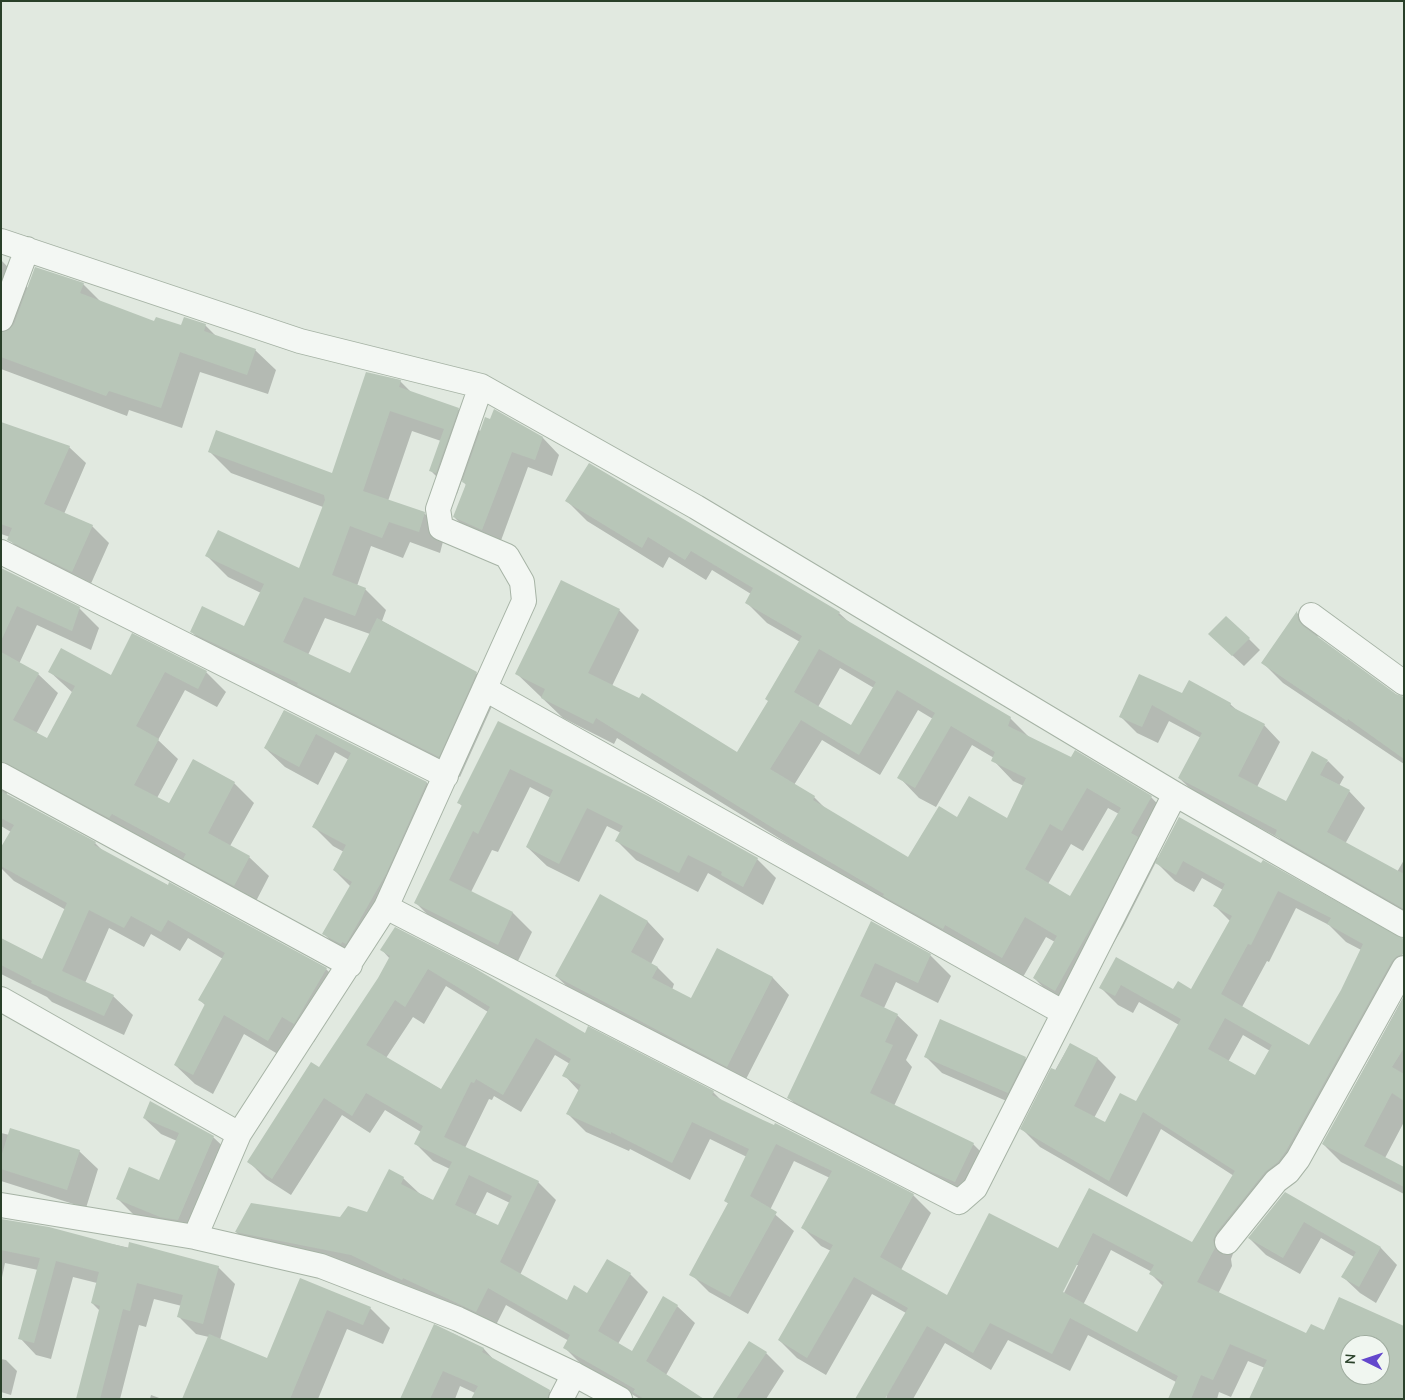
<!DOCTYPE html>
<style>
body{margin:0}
#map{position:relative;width:1405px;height:1400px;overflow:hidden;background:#e1e9e0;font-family:"Nunito Sans",sans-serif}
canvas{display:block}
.frame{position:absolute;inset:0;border:2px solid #294029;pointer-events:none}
.north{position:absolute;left:1340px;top:1335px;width:50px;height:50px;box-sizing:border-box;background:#f0f6f0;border:1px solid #a0ada0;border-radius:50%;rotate:274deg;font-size:14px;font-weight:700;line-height:20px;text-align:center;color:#294029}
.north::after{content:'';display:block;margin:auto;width:18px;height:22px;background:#6347cc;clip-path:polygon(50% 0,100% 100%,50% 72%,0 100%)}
</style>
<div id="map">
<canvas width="1405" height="1400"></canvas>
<div class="frame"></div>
<div class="north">N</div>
</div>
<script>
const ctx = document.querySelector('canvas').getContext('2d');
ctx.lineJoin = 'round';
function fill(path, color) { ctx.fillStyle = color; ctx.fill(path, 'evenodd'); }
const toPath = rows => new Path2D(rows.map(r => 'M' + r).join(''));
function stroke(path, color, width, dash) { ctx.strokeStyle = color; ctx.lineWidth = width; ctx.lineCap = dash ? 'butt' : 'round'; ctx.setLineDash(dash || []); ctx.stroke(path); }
const shadow = toPath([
 [1,260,28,288,83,284,102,303,155,323,182,327,205,325,217,337,255,350,276,370,268,394,200,372,182,428,129,410,127,416,1,369],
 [400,381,412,393,458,409,481,432,543,438,559,455,552,476,528,467,499,546,472,535,455,518,466,485,462,480,457,494,452,492,431,471,441,441,412,431,388,501,424,513,445,534,440,553,410,542,403,558,371,546,357,586,365,589,386,610,382,621,476,673,497,695,460,777,212,653,191,631,245,628,261,593,228,577,207,556,300,570,323,507,231,473,210,452,333,474],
 [325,618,370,634,351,675,308,655],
 [1,423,69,447,86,463,64,514,92,526,109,543,89,588,25,556,9,539,10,537,1,534],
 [589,464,839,613,850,623,1010,718,1030,738,1151,797,1171,818,1151,852,1159,859,1180,819,1404,951,1283,1190,1234,1251,1231,1259,1232,1266,1218,1294,1307,1335,1404,1328,1404,1399,1265,1368,1248,1361,1231,1397,1219,1392,1217,1399,1169,1399,1176,1382,1088,1335,1070,1371,1008,1340,991,1370,945,1343,913,1399,886,1399,906,1313,872,1294,826,1375,797,1358,779,1340,831,1251,821,1246,803,1228,830,1178,794,1161,770,1210,794,1231,748,1314,709,1292,691,1274,729,1204,725,1201,747,1157,710,1139,690,1180,630,1149,629,1151,586,1132,568,1114,579,1091,564,1075,570,1064,555,1055,521,1112,494,1096,492,1100,489,1099,465,1148,538,1182,556,1200,520,1275,567,1302,588,1295,607,1261,630,1274,648,1292,618,1344,632,1352,677,1306,695,1323,666,1375,701,1399,640,1399,583,1366,565,1348,569,1341,506,1305,494,1329,420,1297,370,1272,254,1250,236,1232,368,1214,403,1178,420,1194,434,1201,450,1169,433,1161,415,1143,421,1132,385,1110,370,1133,342,1115,291,1195,266,1179,249,1162,319,1069,379,978,390,959,382,950,395,929,585,1034,713,1092,722,1101,913,1195,931,1213,901,1270,947,1297,1059,1250,1089,1190,1192,1244,1234,1176,1161,1129,1127,1197,1040,1147,1022,1129,1070,1044,1098,1059,1116,1077,1094,1118,1105,1124,1136,1103,1179,1025,1139,1002,1133,1013,1118,1005,1100,987,1116,959,1174,991,1192,991,1230,921,1215,906,1223,890,1202,878,1194,892,1175,881,1156,862,1123,927,1075,1010,1055,999,1034,978,1055,942,1046,937,1023,977,898,909,795,848,617,738,614,744,563,718,516,673,619,610,639,630,612,686,737,754,769,702,800,642,767,623,746,602,751,594,712,570,706,580,669,557,663,568,587,521,567,501],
 [840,668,874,688,851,727,818,707],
 [918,710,933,719,899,777,919,798,936,807,972,745,994,758,993,760,1013,781,1024,786,1007,820,957,819,909,859,828,811,814,797,794,785,822,740,880,775],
 [1108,808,1119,814,1071,897,1048,884,1071,844,1083,851],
 [1296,908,1329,925,1346,942,1386,963,1310,1046,1242,1007,1267,961,1269,962],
 [446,986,488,1012,442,1090,386,1058,413,1017,424,1024],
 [1243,1035,1270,1051,1255,1077,1228,1062],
 [487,1192,510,1203,498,1227,475,1216],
 [1111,1250,1152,1272,1151,1274,1163,1286,1138,1334,1083,1305],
 [1075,1265,1078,1265,1061,1299,1059,1298],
 [1350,1345,1380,1345,1380,1375,1350,1375],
 [1,569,79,608,99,628,91,650,37,625,19,664,38,674,58,693,36,734,48,740,73,693,50,672,111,676,133,635,206,672,226,692,217,707,185,690,158,740,178,759,157,798,170,805,234,783,254,803,230,846,249,857,269,876,254,905,13,783,6,795,95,843,103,851,326,969,346,989,314,1042,302,1035,288,1060,244,1034,213,1094,195,1084,175,1065,206,1006,200,1000,223,959,188,938,180,951,151,934,144,947,109,928,85,983,113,996,133,1015,124,1035,52,1002,47,997,1,974,1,939,43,960,66,910,14,881,1,868,1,850,11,832,1,826],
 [1297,613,1317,632,1318,639,1395,695,1404,698,1404,764,1283,683,1263,663],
 [1249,639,1260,650,1244,666,1221,645],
 [1140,676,1182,695,1230,704,1239,712,1264,725,1280,742,1257,787,1286,802,1328,761,1344,777,1339,786,1349,791,1365,808,1345,844,1397,872,1404,860,1404,915,1293,851,1279,838,1196,794,1179,778,1201,738,1169,721,1158,743,1137,733,1121,717],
 [284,711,427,783,446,802,405,893,366,961,343,953,324,934,351,887,334,870,344,852,333,846,313,826,349,760,335,752,318,785,285,767,265,748],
 [498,723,757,859,776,878,763,905,708,873,698,892,636,860,617,841,621,833,607,826,579,882,547,866,527,847,551,798,530,787,498,852,492,850,471,892,513,913,532,932,517,963,435,922,416,903,463,807,459,803],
 [600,896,648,922,664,939,651,964,658,968,674,984,672,990,691,1000,718,949,773,978,789,995,744,1083,573,992,556,976],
 [872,923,930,955,951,976,938,1003,896,982,884,1008,897,1015,918,1035,906,1060,912,1067,894,1106,973,1144,994,1165,976,1202,809,1118,789,1098],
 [1404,996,1404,1122,1385,1158,1404,1168,1404,1194,1341,1162,1323,1144],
 [926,1057,1025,1058,1042,1075,1025,1109,942,1073],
 [144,1118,213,1137,230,1153,195,1236,134,1215,117,1198,160,1182,177,1141,161,1134],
 [1,1133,79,1151,98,1169,86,1208,1,1181],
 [1285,1193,1381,1248,1397,1265,1376,1303,1360,1293,1343,1277,1354,1257,1321,1238,1300,1274,1266,1255,1249,1238],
 [1,1220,218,1267,235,1284,220,1340,268,1360,301,1279,370,1308,390,1328,383,1344,347,1329,318,1399,183,1399,209,1337,196,1334,179,1317,182,1306,154,1299,146,1327,139,1325,120,1399,77,1399,100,1311,92,1303,97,1283,73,1277,51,1359,36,1355,20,1338,38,1270,5,1263,1,1282],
 [452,1333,484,1349,495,1361,549,1391,557,1399,476,1399,475,1393,460,1386,455,1399,401,1399],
 [766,1353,784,1371,766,1399,713,1399],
 [1,1359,6,1360,17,1371,11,1395,1,1392],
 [151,1395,162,1399,150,1399]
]);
const building = toPath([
 [35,267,84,283,80,293,154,321,156,317,181,325,184,317,206,324,204,331,256,349,247,375,180,352,161,408,109,391,106,396,1,357,1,332,9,330,14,324],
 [366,372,401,380,399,387,459,408,436,473,429,471,444,429,390,411,363,491,425,512,419,532,389,522,382,538,350,526,332,575,366,588,355,616,304,597,283,642,350,673,377,618,477,672,439,757,297,685,298,683,190,632,202,606,244,626,264,584,205,556,218,530,299,568,325,500,324,495,208,452,216,430,332,473],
 [494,409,543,437,535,460,512,452,482,530,453,517,466,484,462,482,485,417,490,419],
 [1,422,70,446,44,504,93,525,72,572,7,540,12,528,1,524],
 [589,463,840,612,838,615,1011,717,1008,726,1071,757,1075,750,1152,796,1131,833,1138,837,1103,906,1055,991,1033,978,1057,936,1025,917,1002,958,945,925,943,929,883,896,884,894,773,828,596,718,593,724,541,698,545,689,515,674,561,580,620,609,588,673,639,698,642,693,737,752,768,701,765,699,802,636,745,603,753,588,691,551,685,560,648,537,642,548,565,501],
 [819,649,876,682,851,725,794,692],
 [897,690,935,713,897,778,915,788,951,726,995,752,991,761,1026,778,1007,818,969,796,957,817,939,806,908,857,813,800,815,796,770,769,801,720,859,755],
 [1087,788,1121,808,1070,896,1025,869,1050,824,1062,831],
 [1,568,80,607,72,631,17,606,1,641],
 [1297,611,1298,620,1303,626,1396,694,1404,697,1404,759,1348,719,1347,721,1261,663],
 [1226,616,1250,638,1232,656,1208,634],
 [132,633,207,671,198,689,165,672,136,726,159,739,134,785,169,803,193,759,235,782,208,833,250,856,234,886,183,859,186,854,112,814,109,818,1,761,1,652,39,673,13,720,47,738,75,686,48,672,61,648,111,675],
 [1139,674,1182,693,1189,680,1231,703,1230,706,1265,724,1238,776,1286,801,1312,751,1328,760,1320,775,1350,790,1327,832,1404,874,1404,909,1275,835,1277,830,1178,778,1202,733,1152,705,1142,727,1119,717],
 [284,710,427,782,386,874,346,944,342,942,341,944,322,934,352,882,333,870,346,845,312,827,351,753,316,734,299,767,264,748],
 [498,721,648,796,758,858,743,887,721,875,722,872,688,855,679,873,615,841,623,826,587,808,559,864,526,847,553,790,510,769,478,834,473,831,449,880,513,912,498,945,414,903,462,805,457,803],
 [1,791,96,842,94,845,168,885,169,882,327,968,294,1024,282,1017,268,1041,224,1015,193,1075,174,1065,205,1004,198,1000,225,953,168,920,161,932,131,916,124,928,89,910,62,971,114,995,104,1016,31,983,32,981,1,965,1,938,42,959,67,903,1,866,1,847,14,825,1,818],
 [1179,817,1261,863,1263,860,1404,939,1404,954,1397,956,1392,961,1286,1151,1278,1162,1265,1172,1216,1233,1213,1240,1215,1248,1197,1282,1306,1333,1311,1324,1324,1330,1339,1297,1404,1326,1404,1399,1249,1399,1267,1360,1230,1344,1213,1380,1201,1375,1191,1399,1168,1399,1178,1376,1070,1318,1052,1354,990,1323,973,1353,927,1326,885,1399,855,1399,908,1308,854,1277,807,1358,778,1340,833,1245,801,1228,832,1171,776,1144,750,1196,777,1212,730,1297,689,1275,728,1203,724,1201,749,1149,692,1122,672,1163,611,1132,611,1134,566,1114,581,1085,562,1076,571,1059,536,1038,503,1095,476,1079,474,1083,471,1082,444,1137,539,1181,500,1262,567,1300,574,1285,587,1293,607,1259,631,1273,598,1331,632,1351,663,1296,678,1305,646,1361,704,1399,644,1399,633,1392,635,1389,563,1348,570,1335,488,1288,476,1312,403,1278,402,1280,351,1255,235,1232,251,1203,340,1217,348,1206,367,1212,389,1169,404,1177,401,1184,433,1200,452,1162,414,1144,423,1126,366,1093,352,1116,324,1098,272,1179,247,1162,311,1062,319,1067,378,978,390,956,380,950,395,927,471,966,585,1033,588,1026,714,1091,712,1095,763,1120,774,1125,775,1123,914,1194,880,1257,947,1295,989,1213,1058,1248,1089,1188,1192,1242,1235,1171,1143,1112,1109,1181,1020,1129,1051,1068,1056,1070,1070,1043,1098,1058,1074,1106,1105,1122,1120,1093,1136,1101,1181,1019,1121,985,1115,996,1099,988,1116,957,1173,989,1178,981,1191,989,1232,916,1213,906,1225,884,1183,861,1176,875,1155,863],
 [1278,891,1331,918,1327,924,1363,944,1341,990,1309,1045,1221,994,1248,944,1251,945],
 [428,969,490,1007,441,1089,366,1045,395,1000,405,1007],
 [1225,1018,1272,1045,1255,1075,1208,1049],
 [469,1175,512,1196,498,1225,455,1205],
 [1093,1233,1154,1265,1149,1274,1164,1282,1137,1332,1063,1292],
 [1350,1345,1380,1345,1380,1375,1350,1375],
 [600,894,648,921,631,952,658,967,652,978,691,998,717,948,773,977,727,1067,555,976],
 [871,921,931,954,918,983,875,963,860,996,898,1014,885,1042,893,1045,870,1093,974,1143,955,1182,927,1170,787,1098],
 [1404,997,1404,1048,1392,1067,1404,1074,1404,1101,1392,1093,1364,1146,1404,1167,1404,1187,1322,1144],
 [940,1019,1026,1057,1008,1093,924,1057],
 [150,1101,214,1136,178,1220,160,1217,116,1199,129,1167,159,1180,179,1133,143,1118],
 [10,1128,80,1150,67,1190,1,1169,1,1157],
 [1285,1192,1381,1247,1359,1287,1341,1277,1356,1252,1304,1222,1283,1258,1248,1238],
 [1,1219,49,1227,128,1248,129,1242,219,1266,203,1324,177,1317,183,1295,137,1283,130,1311,123,1309,100,1399,76,1399,100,1306,91,1303,99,1272,56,1261,34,1343,18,1339,40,1258,1,1250],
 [300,1278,371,1307,363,1325,327,1310,290,1399,182,1399,209,1334,267,1358],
 [434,1324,484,1348,482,1352,550,1390,547,1399,471,1399,478,1386,443,1371,430,1399,400,1399],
 [749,1341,767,1352,736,1399,712,1399]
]);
const minor = toPath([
 [1,241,300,341,481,386,696,507,1175,794,1404,925],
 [1,319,27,249],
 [1,552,446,776],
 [1311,615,1404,683],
 [485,689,1064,1013],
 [1,775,350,965],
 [386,907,959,1202,975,1188,1175,794],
 [1,999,239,1134],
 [1,1205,195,1237,321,1266,458,1319,574,1374,620,1399],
 [195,1237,239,1134,386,907,524,601,522,582,507,556,441,528,438,509,481,386],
 [1227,1242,1276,1181,1288,1172,1298,1159,1404,968],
 [561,1399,574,1374]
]);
fill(shadow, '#0003');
fill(building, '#b8c6b8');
stroke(minor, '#a6b3a5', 26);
stroke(minor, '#f3f7f3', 24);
</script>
